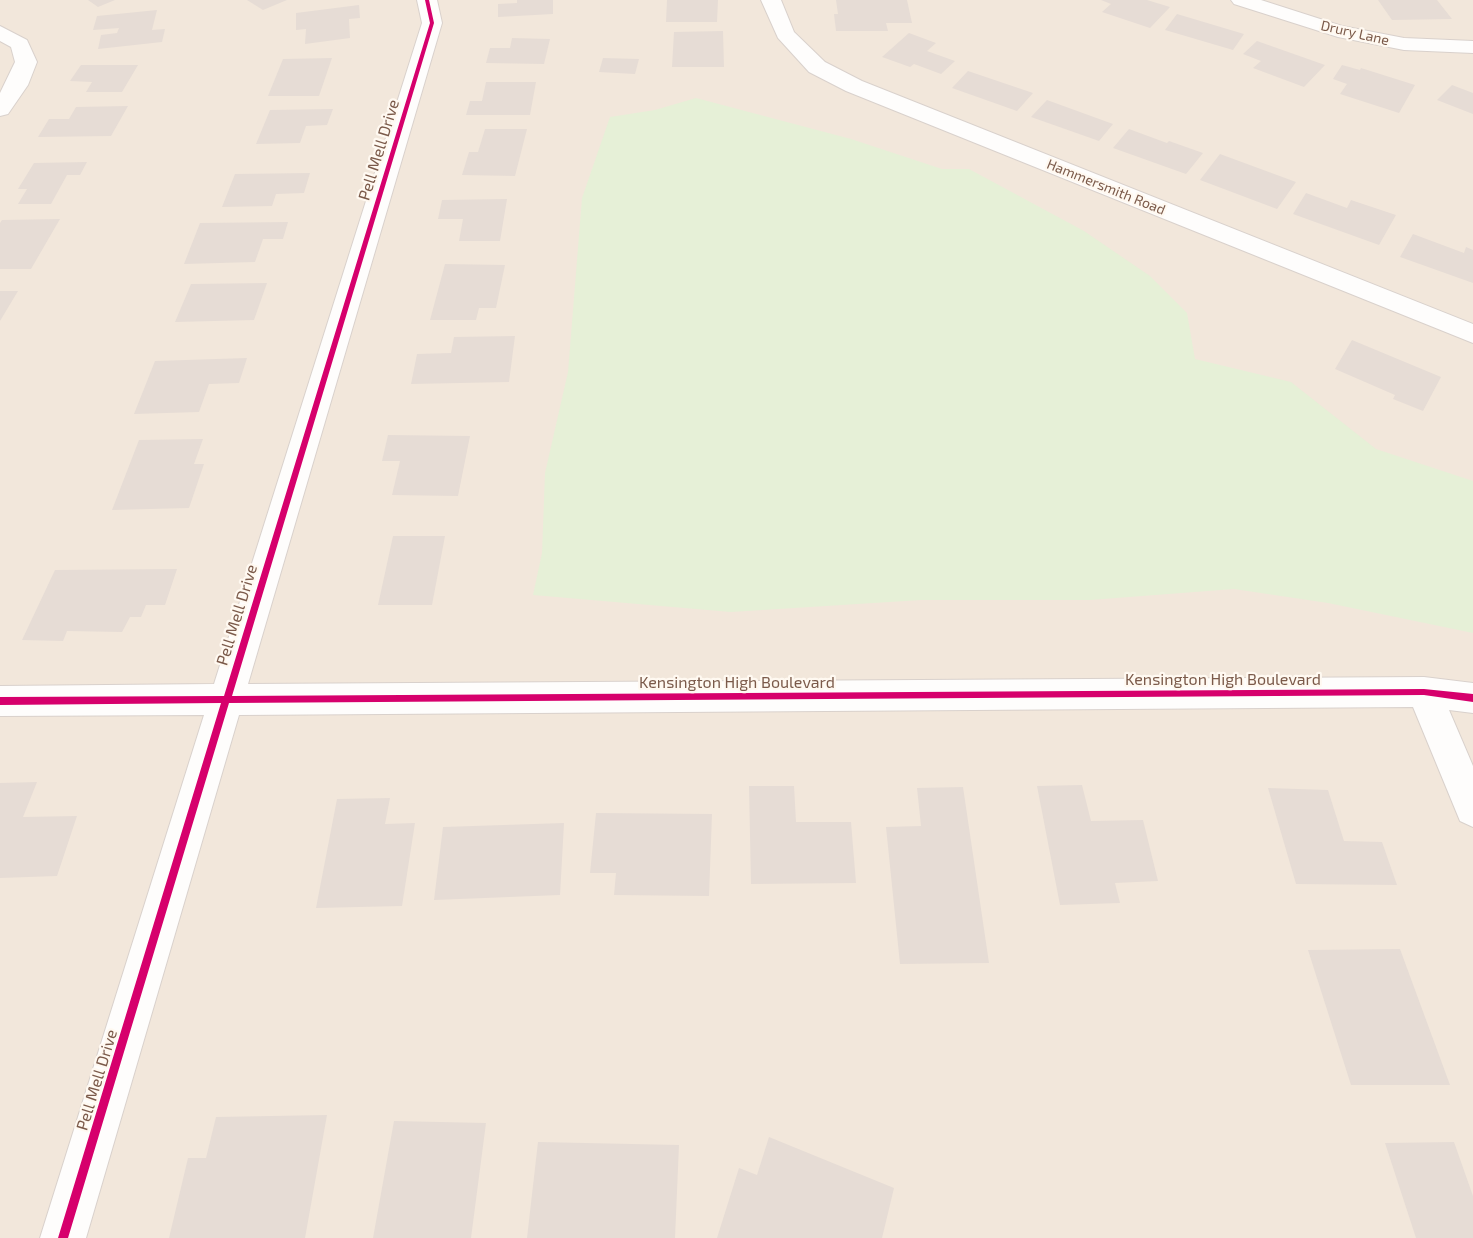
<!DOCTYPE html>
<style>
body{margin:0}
canvas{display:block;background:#f9f4ee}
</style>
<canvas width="1473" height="1238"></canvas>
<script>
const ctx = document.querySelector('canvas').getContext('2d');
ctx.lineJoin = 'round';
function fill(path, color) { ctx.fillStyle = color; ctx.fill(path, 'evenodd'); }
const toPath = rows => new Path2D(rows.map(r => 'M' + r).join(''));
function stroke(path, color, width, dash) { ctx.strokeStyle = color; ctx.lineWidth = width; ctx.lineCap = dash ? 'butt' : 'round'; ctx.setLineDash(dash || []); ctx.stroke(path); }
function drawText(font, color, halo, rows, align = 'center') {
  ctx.font = font + ' "Exo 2",sans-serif'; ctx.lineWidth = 4.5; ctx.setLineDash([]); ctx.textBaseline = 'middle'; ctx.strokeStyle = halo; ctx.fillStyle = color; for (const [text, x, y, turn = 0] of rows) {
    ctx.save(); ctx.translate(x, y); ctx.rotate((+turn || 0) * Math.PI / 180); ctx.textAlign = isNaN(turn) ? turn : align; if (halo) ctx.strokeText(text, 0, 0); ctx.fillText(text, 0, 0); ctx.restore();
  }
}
const residential = toPath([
 [0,0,1473,0,1473,1238,0,1238]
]);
const green = toPath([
 [696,98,851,139,942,169,969,169,1084,231,1150,276,1187,313,1195,359,1291,382,1376,449,1473,481,1473,633,1328,603,1234,589,1090,600,921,600,731,612,533,595,542,553,545,473,568,372,582,198,610,117,655,110]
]);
const building = toPath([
 [88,0,115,0,98,7],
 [247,0,287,0,263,10],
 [517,0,553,0,553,14,498,17,498,4,517,3],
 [667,0,718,0,717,22,666,22],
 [836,0,907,0,912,23,886,23,888,31,836,31,834,14,838,14],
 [1101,0,1147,0,1170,7,1150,28,1102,12,1111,4],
 [1378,0,1437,0,1452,19,1392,20],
 [359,5,360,18,349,19,350,38,305,44,306,29,296,30,296,13],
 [157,10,152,30,165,29,162,42,98,49,101,35,117,33,119,28,93,30,97,16],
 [1177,14,1244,34,1233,50,1165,30],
 [723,31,724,67,672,67,674,32],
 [909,33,936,43,927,51,955,61,941,74,914,64,910,67,882,57],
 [512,38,550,39,544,64,486,63,490,48,510,48],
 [1257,41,1325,65,1304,87,1253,68,1261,61,1243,54],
 [332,58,319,96,268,96,283,59],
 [603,58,639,59,635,74,599,72],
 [81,65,138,65,122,92,86,92,92,82,70,81],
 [1342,65,1360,70,1361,68,1415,85,1399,113,1340,94,1347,84,1333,79],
 [968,71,1033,93,1017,111,952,88],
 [486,82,536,82,530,115,466,115,470,101,482,101],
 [1452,85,1473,93,1473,114,1437,100],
 [1047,100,1113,124,1099,141,1031,117],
 [128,106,111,136,38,137,49,119,69,119,76,107],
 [333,109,327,125,306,126,300,143,256,144,270,110],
 [485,129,527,129,515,176,462,175,469,152,478,152],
 [1129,129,1167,143,1169,141,1203,153,1186,174,1113,148],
 [1220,154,1296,182,1277,209,1200,180],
 [87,162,80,175,67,175,51,204,18,204,27,189,18,189,34,163],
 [310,173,304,193,276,194,272,206,222,207,235,174],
 [1306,193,1347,208,1351,200,1396,215,1379,245,1293,214],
 [507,199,500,241,459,241,463,219,438,219,442,200],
 [60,219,31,269,0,269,0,223,2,220],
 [288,222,283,239,263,239,255,262,184,264,200,223],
 [1413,234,1464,253,1466,247,1473,250,1473,283,1400,257],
 [445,264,505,265,496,308,479,308,476,320,430,320],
 [267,283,254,320,175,322,191,284],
 [0,291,18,291,0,321],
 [515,336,509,382,411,384,417,354,451,353,454,337],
 [1352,340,1441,377,1423,411,1393,399,1395,395,1335,369],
 [247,358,239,383,209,384,199,412,134,414,155,361],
 [388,435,470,436,458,496,392,495,400,461,382,461],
 [203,439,194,464,204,464,189,508,112,510,139,440],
 [393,536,445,536,432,605,378,605],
 [177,569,165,605,146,605,141,617,130,617,122,632,67,631,63,641,22,640,55,570],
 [37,782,23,817,77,816,57,876,0,878,0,783],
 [1082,785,1091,821,1143,820,1158,881,1115,883,1120,903,1060,905,1037,786],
 [749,786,794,786,796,822,851,822,856,883,751,884],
 [963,787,989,963,900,964,886,827,921,826,917,788],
 [1268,788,1328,790,1344,841,1382,842,1397,885,1296,884],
 [390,798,385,824,415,823,402,906,316,908,337,799],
 [596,813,712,814,709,896,614,895,616,873,590,873],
 [564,823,560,895,434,900,443,827],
 [1400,949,1450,1085,1351,1085,1308,950],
 [327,1115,305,1238,169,1238,188,1158,206,1158,216,1117],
 [394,1121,486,1123,471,1238,373,1238],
 [769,1137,894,1188,882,1238,717,1238,739,1168,757,1175],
 [538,1142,679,1145,675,1238,527,1238],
 [1454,1142,1473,1196,1473,1238,1416,1238,1385,1143]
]);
const street = toPath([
 [417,0,437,0,442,23,248,684,1424,677,1473,683,1473,713,1449,710,1473,766,1473,827,1460,821,1413,707,239,715,86,1238,40,1238,204,715,0,716,0,686,214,684,422,23,417,0],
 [761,0,781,0,794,32,825,62,862,81,1473,324,1473,343,846,91,809,72,778,38,761,0],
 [1231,0,1261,0,1342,26,1404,38,1473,41,1473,53,1404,50,1338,37,1234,4,1231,0],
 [0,26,27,40,37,62,28,85,8,114,0,116,0,93,15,62,11,47,0,41,0,26]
]);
const cycleway = toPath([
 [425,0,429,0,434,23,232,696,1424,689,1473,694,1473,702,1424,695,229,703,68,1238,58,1238,221,703,0,705,0,697,224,696,430,23,425,0]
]);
const farStreetnames = [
 ["Drury Lane",1355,33,13],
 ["Hammersmith Road",1106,187,22]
];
const streetNames = [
 ["Pell Mell Drive",379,150,-73],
 ["Pell Mell Drive",237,615,-73],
 ["Kensington High Boulevard",1223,680],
 ["Kensington High Boulevard",737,683],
 ["Pell Mell Drive",97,1080,-73]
];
fill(residential, '#f2e7db');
fill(green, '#e6f0d7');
fill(building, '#e6dcd5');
stroke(street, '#d9d1cc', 2);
fill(street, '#fefdfc');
fill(cycleway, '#d6006c');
drawText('14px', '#7b5a4a', '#fff9f1', farStreetnames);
drawText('16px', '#7b5a4a', '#fff9f1', streetNames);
</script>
